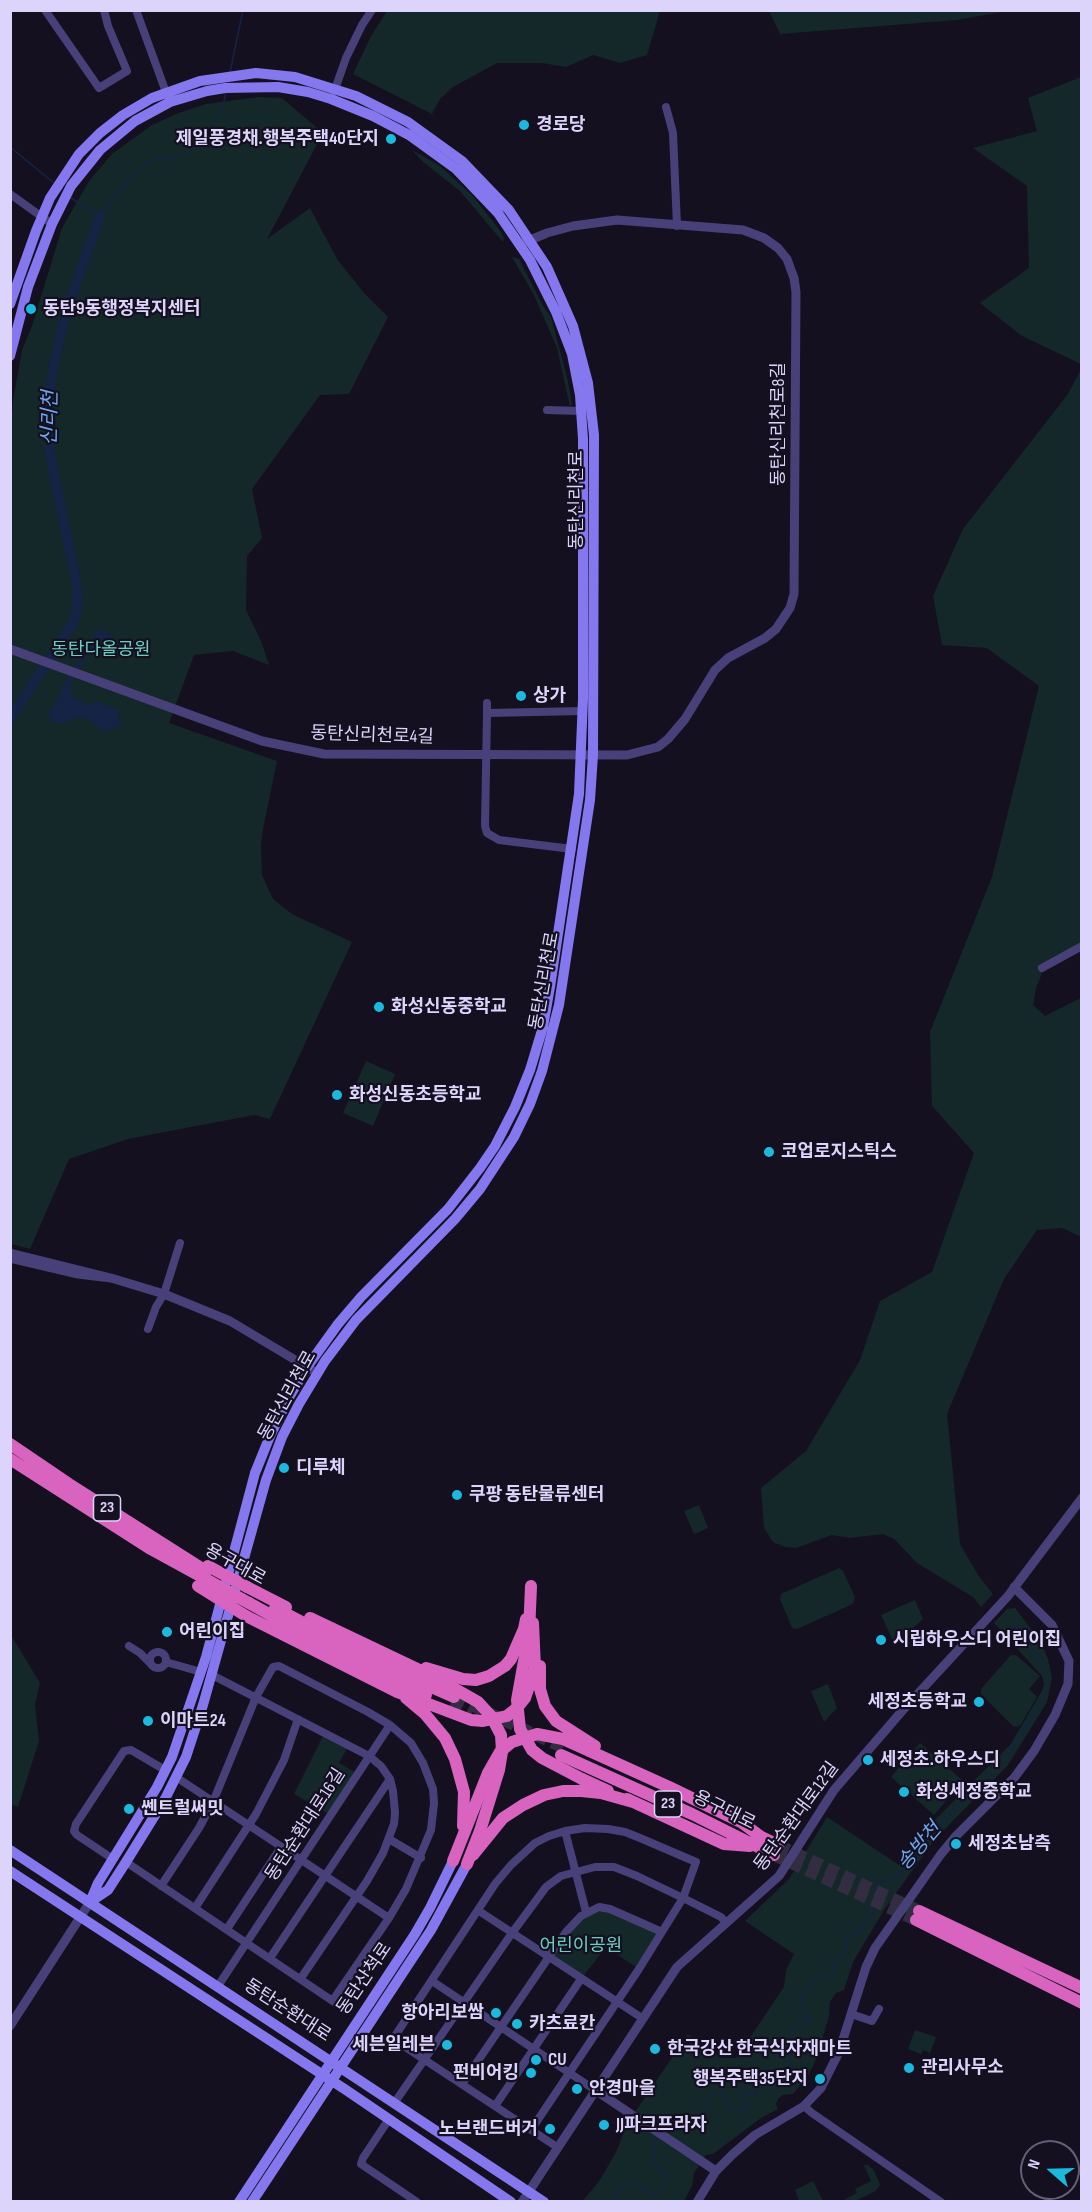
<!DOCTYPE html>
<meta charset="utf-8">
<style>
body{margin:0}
#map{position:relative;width:1092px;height:2212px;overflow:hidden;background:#141020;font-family:"Sofia Sans Condensed",sans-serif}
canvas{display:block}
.frame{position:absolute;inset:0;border:12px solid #dcd4fa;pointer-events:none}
.north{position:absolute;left:1020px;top:2140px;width:60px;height:60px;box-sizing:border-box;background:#141020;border:2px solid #645e77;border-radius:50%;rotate:290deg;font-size:16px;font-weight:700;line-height:24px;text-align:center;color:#dcd4fa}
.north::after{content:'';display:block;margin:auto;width:21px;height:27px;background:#1cb9de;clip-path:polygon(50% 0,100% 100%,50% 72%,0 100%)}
</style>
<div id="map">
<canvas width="1092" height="2212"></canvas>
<div class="frame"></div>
<div class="north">N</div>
</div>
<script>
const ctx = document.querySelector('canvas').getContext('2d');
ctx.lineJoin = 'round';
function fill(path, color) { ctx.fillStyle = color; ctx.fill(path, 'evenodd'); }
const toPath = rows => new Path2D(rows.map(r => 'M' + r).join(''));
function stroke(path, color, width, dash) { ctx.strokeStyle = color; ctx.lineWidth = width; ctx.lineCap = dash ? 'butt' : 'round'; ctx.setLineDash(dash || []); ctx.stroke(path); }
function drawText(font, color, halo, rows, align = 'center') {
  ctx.font = font + ' "Sofia Sans Condensed","Noto Sans KR",sans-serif'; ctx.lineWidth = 4.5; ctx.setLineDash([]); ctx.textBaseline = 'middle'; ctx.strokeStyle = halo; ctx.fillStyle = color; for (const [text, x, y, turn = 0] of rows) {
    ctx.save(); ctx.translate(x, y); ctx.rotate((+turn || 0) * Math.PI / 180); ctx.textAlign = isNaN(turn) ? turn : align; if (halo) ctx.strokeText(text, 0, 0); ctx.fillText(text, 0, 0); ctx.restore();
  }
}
const green = toPath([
 [387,11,387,10,660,11,647,55,620,63,593,55,566,67,542,63,497,63,453,87,440,99,432,114,353,74,371,36],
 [769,11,1007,11,957,20,780,34],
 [1081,77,1081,364,1022,336,980,303,1029,268,1027,186,973,148,1037,131,1028,98],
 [259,97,282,98,323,133,267,239,310,208,337,259,364,293,388,317,349,394,320,395,252,489,262,538,247,556,246,610,261,641,269,665,233,651,194,655,169,723,277,761,263,829,261,845,262,875,273,899,292,914,352,942,270,1119,254,1115,128,1139,69,1159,30,1249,11,1244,10,445,13,400,22,350,32,326,62,228,89,181,112,154,152,125,179,113,206,104],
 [412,150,440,166,472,195,501,232,504,238,503,242,460,191,423,162],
 [512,257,519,259,543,306,551,317,568,381,572,404,570,407,557,348,534,295],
 [1081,369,1081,943,1045,966,1036,988,1033,1005,1045,1016,1081,998,1081,1237,1062,1228,1037,1230,1004,1279,947,1414,960,1544,978,1575,993,1594,981,1607,973,1597,917,1563,894,1539,883,1534,850,1538,832,1535,796,1548,785,1547,773,1542,764,1528,761,1488,806,1451,860,1360,880,1301,932,1272,974,1153,932,1106,930,1032,992,877,1039,686,987,648,942,645,933,596,963,529,1068,394],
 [366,1061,395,1074,373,1126,343,1113],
 [699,1505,708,1528,694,1534,684,1511],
 [839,1568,843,1571,855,1597,853,1604,797,1629,792,1628,780,1599,781,1594],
 [915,1600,923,1619,895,1645,881,1615],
 [1015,1608,1041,1642,1048,1659,1052,1678,1047,1702,1008,1765,935,1839,886,1907,853,1962,844,1990,836,1993,830,2002,829,2016,817,2057,808,2076,793,2094,782,2095,778,2099,776,2104,778,2109,761,2118,713,2154,706,2155,694,2173,692,2186,684,2201,582,2202,600,2180,616,2152,627,2124,688,2034,722,2058,736,2058,784,1987,786,1970,794,1954,745,1921,789,1879,827,1817,899,1865,932,1823,1010,1745,1042,1691,1044,1684,1042,1676,994,1623,1007,1609],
 [11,1635,40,1683,35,1705,39,1741,18,1807,10,1804],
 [1011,1655,1016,1655,1040,1676,1029,1689,1037,1697,1020,1726,1014,1727,981,1694,981,1689],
 [828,1684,837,1708,824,1722,811,1691],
 [324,1734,348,1747,339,1763,356,1773,329,1814,294,1794],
 [920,1743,963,1781,934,1815,891,1777],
 [599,1907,662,1932,639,1969,606,1947,581,1979,549,1957,576,1919],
 [915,2030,936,2037,930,2053,923,2050,921,2054,908,2049],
 [864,2165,868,2165,873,2169,880,2184,879,2187,874,2192,855,2201,845,2201,844,2200,857,2193,855,2189,871,2181],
 [813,2181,823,2201,799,2201,795,2190]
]);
const water = toPath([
 [104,629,122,647,127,658,103,648,96,648,89,651,71,685,72,695,78,700,91,705,96,701,120,710,118,719,122,722,122,725,105,732,86,718,74,718,62,724,53,722,48,716,61,693,64,684,98,630]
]);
const stream = toPath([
 [230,72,243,10],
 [10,147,54,183],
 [71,198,100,216,130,177,150,161,187,153,210,133,223,107,226,91],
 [662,2132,679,2125,706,2121,707,2099,715,2092,720,2092,731,2108,741,2113,745,2109,746,2104,741,2092,741,2088,744,2087,750,2094,755,2095,757,2091,756,2087,762,2079,783,2075,788,2071,790,2065,787,2049,789,2047,801,2048,804,2046,803,2043,792,2035,791,2029,804,2025,810,2021,806,2016,801,1998,803,1993,818,1978,829,1977,833,1972,835,1963,846,1951,847,1936,858,1935,873,1909,873,1898,877,1886,905,1870,926,1840,944,1819,986,1780,1019,1738,1032,1718,1044,1696,1047,1683,1041,1661,1036,1653,1026,1644,1013,1620],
 [618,2202,617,2192,624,2183,634,2183,653,2195,660,2192,664,2187,666,2181,665,2175,653,2160,654,2141,656,2137]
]);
const river = toPath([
 [10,719,73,623,76,613,78,600,75,576,50,455,49,395,54,364,65,315,100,216]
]);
const trunkTunnel = toPath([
 [454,1697,564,1748],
 [450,1705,471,1715],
 [778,1845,919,1911],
 [774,1855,916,1920]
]);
const minor = toPath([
 [45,10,99,88,127,71,108,26,104,10],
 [136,10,167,95],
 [334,92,346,58,362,25,372,10],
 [666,107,673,133,677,226],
 [10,194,52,224],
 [547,410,581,411],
 [487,713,487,703],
 [572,849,499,840,487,833,485,826,487,713,582,711],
 [1042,968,1082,946],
 [148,1329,156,1307,164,1294,180,1243],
 [129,1646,140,1653,151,1664],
 '150 1660a8 8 0 1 1 16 0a8 8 0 1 1-16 0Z',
 [166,1662,201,1672],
 [212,1675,369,1756,381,1766,390,1779,393,1791,395,1813,394,1824,383,1853,367,1881,301,1978],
 [176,1777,389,1918],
 [565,1831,586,1912],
 [389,1839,421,1858],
 [113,1859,77,1835,74,1831,76,1824,124,1751,131,1750,165,1770],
 [126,1862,346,2010],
 [161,1886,199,1828,213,1802,256,1697,273,1667,279,1666,368,1712,390,1725,411,1743,423,1763,433,1789,434,1803,431,1830,406,1889,389,1918,333,2000],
 [195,1908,256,1814,284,1760,298,1719],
 [479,1911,642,2018],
 [227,1929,281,1847],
 [270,1958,390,1779],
 [432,1981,595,2090],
 [218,1986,390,1725],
 [851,2014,872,2021,879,2009],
 [462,2084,566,1932,581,1916,599,1907,610,1909,662,1932],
 [395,2102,512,1933,546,1887,561,1876,595,1867,614,1867,637,1876,683,1898,721,1917,726,1923],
 [495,2106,581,1979],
 [804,2106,812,2113,941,2202],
 [389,2119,363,2158,361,2164,417,2202],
 [531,2130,639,1969,683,1898,696,1862,640,1838,625,1832,608,1829,585,1828,565,1831,549,1836,535,1843,511,1865,495,1884,393,2039,557,2147]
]);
const tertiary = toPath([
 [10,649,262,741,324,754,627,755,658,747,668,739,685,719,715,670,728,658,765,638,776,629,790,608,794,594,796,292,794,278,787,259,778,248,764,238,743,230,617,220,573,226,547,233,523,243],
 [10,1253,111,1278,78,1274,10,1258],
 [111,1278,164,1294,230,1321,317,1373],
 [10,2026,90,1902],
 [595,2090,716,2171],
 [522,2202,677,1967,779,1876,834,1790,902,1711,1008,1596,1082,1498],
 [697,2202,716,2171,733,2154,755,2135,804,2106,821,2088,839,2052,866,1967,875,1948,941,1854,956,1836,1014,1778,1034,1751,1055,1715,1068,1684,1069,1661,1052,1625,1014,1587]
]);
const secondary = toPath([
 [10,304,36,231,50,198,79,154,100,133,123,115,152,98,200,81,256,73,295,77,356,96,408,122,462,161,509,210,547,267,573,326,588,383,594,435,593,755,590,800,559,1005,542,1071,530,1104,514,1137,480,1189,455,1219,356,1320,325,1361,299,1404,282,1437,266,1480,203,1705,186,1757,165,1799,126,1862,108,1890,90,1902],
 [10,356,28,287,52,224,71,186,100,150,135,121,170,102,207,91,225,88,278,87,308,92,331,99,373,116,409,135,456,169,498,213,530,260,556,312,572,354,580,395,583,439,583,699,579,794,550,987,543,1027,530,1070,515,1107,495,1146,480,1168,448,1209,361,1297,338,1324,307,1367,288,1399,270,1436,255,1473,206,1657,172,1757,157,1787,98,1883,90,1902],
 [10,1850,544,2202],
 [10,1871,346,2090,511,2202],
 [239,2202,415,1934,430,1908,453,1861],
 [252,2202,431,1930,467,1864]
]);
const trunk = toPath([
 [10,1444,69,1484,206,1571],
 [10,1459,149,1548,202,1577],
 [247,1587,286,1607],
 [249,1603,343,1655,426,1695],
 [275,1608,404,1675,454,1697],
 [246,1616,397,1692,471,1720,483,1721,507,1716,517,1708,525,1698,535,1668,533,1623],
 [310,1618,434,1677],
 [540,1666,540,1689,545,1706,556,1721,595,1746],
 [426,1668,463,1679,476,1680,489,1676,505,1666,511,1659,524,1629,526,1619],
 [406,1698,425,1714,445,1738,455,1759,464,1792,463,1826],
 [561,1755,692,1814,774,1855],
 [582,1779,608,1791],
 [627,1799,724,1844,750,1846],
 [757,1835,778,1845],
 [473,1855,503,1818,523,1805,544,1795,563,1791,581,1791,601,1793,633,1802],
 [453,1861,488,1773,500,1752,512,1742,537,1734,563,1739,669,1787,741,1822,764,1839],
 [919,1911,1082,1988],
 [916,1920,1082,2003]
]);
const trunkBridge = toPath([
 [208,1566,247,1587],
 [202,1577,249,1603],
 [198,1586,246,1616],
 [531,1586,529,1633,517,1700,520,1729,532,1750,542,1758,582,1779],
 [434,1677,478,1702,491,1716,501,1735,502,1752,499,1770,480,1831,467,1864]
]);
const markers = [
 [524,125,6,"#1cb9de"],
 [391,139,6,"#1cb9de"],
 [31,309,6,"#1cb9de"],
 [521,696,6,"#1cb9de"],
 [379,1007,6,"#1cb9de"],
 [337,1095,6,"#1cb9de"],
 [769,1152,6,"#1cb9de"],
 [284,1468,6,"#1cb9de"],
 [457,1495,6,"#1cb9de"],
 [167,1632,6,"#1cb9de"],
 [881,1640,6,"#1cb9de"],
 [979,1702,6,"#1cb9de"],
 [148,1721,6,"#1cb9de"],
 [868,1760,6,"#1cb9de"],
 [904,1792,6,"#1cb9de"],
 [129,1809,6,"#1cb9de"],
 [956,1844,6,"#1cb9de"],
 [496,2013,6,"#1cb9de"],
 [517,2024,6,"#1cb9de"],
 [447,2045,6,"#1cb9de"],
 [655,2049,6,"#1cb9de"],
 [536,2060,6,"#1cb9de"],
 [909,2068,6,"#1cb9de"],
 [531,2073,6,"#1cb9de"],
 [820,2079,6,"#1cb9de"],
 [577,2089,6,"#1cb9de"],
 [604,2125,6,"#1cb9de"],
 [550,2129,6,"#1cb9de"]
];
const shields = [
 [107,1508,27],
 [668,1804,27]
];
const shieldNames = [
 ["23",107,1508],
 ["23",668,1804]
];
const poiNames = [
 ["경로당",536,125],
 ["제일풍경채.행복주택40단지",379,139,"right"],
 ["동탄9동행정복지센터",43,309],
 ["상가",533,696],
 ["화성신동중학교",391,1007],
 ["화성신동초등학교",349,1095],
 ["코업로지스틱스",781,1152],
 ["디루체",296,1468],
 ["쿠팡 동탄물류센터",469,1495],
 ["어린이집",179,1632],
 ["시립하우스디 어린이집",893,1640],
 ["세정초등학교",967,1702,"right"],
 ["이마트24",160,1721],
 ["세정초.하우스디",880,1760],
 ["화성세정중학교",916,1792],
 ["쎈트럴써밋",141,1809],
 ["세정초남측",968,1844],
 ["항아리보쌈",484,2013,"right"],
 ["카츠료칸",529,2024],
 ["세븐일레븐",435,2045,"right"],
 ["한국강산 한국식자재마트",667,2049],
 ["CU",548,2060],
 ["관리사무소",921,2068],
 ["펀비어킹",519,2073,"right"],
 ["행복주택35단지",808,2079,"right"],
 ["안경마을",589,2089],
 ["JJ파크프라자",616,2125],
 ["노브랜드버거",538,2129,"right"]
];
const streetNames = [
 ["동탄신리천로8길",779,424,-90],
 ["동탄신리천로",577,500,-90],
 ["동탄신리천로4길",372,736,2],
 ["동탄신리천로",545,981,-80],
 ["동탄신리천로",288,1396,-61],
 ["용구대로",235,1565,29],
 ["용구대로",724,1811,26],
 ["동탄순환대로12길",797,1817,-54],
 ["동탄순환대로16길",306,1825,-57],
 ["동탄산척로",365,1979,-56],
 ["동탄순환대로",287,2011,33]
];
const parkNames = [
 ["동탄다올공원",101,650],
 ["어린이공원",581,1946]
];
const waterNames = [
 ["신리천",51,418,-89],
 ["송방천",920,1847,-49]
];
fill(green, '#142829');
fill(water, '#152344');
stroke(stream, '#152344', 1.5);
stroke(river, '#152344', 10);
stroke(trunkTunnel, '#322d41', 12, [12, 6]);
stroke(minor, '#484179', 8);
stroke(tertiary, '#484179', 9);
stroke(secondary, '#8577ee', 10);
stroke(trunk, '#d964c0', 12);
stroke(trunkBridge, '#d964c0', 12);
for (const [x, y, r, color] of markers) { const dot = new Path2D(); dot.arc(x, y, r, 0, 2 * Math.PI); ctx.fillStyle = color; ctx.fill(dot); stroke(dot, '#141020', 2); }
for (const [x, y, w] of shields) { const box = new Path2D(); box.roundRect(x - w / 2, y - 13, w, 26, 4.5); ctx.fillStyle = '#141020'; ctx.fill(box); stroke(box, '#dcd4fa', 1.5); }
drawText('bold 16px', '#dcd4fa', null, shieldNames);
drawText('bold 18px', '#dcd4fa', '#141020', poiNames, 'left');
drawText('18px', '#dcd4fa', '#141020', streetNames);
drawText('18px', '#6ad0c0', '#141020', parkNames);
drawText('italic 20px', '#6fa7ed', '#141020', waterNames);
</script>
